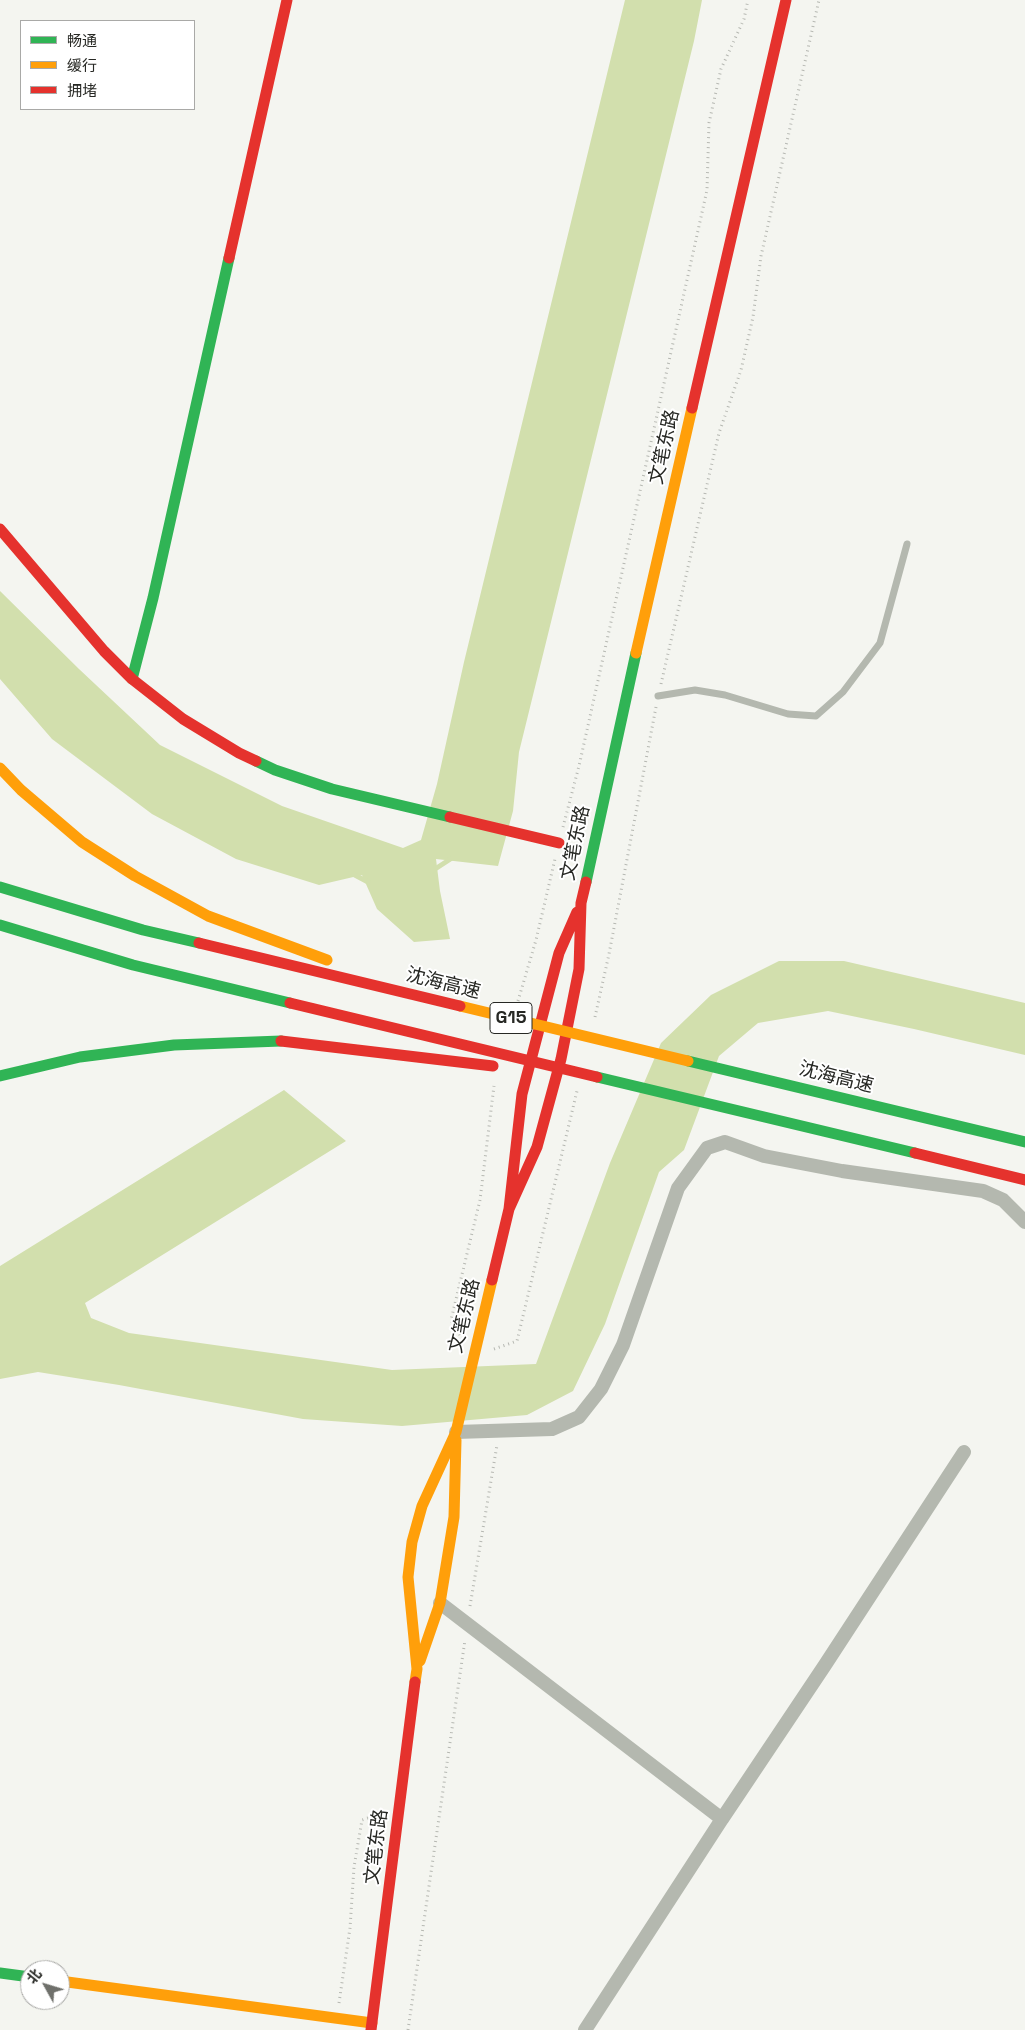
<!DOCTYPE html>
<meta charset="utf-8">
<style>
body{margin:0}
#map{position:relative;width:1025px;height:2030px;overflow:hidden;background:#f4f5f0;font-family:"Space Grotesk","Noto Sans SC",sans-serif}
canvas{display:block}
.legend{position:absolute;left:20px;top:20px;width:175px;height:90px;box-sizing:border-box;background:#fff;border:1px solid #a9a9a7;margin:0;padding:6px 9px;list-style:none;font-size:15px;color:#272824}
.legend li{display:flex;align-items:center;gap:10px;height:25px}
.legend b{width:25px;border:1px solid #a9a9a7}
.north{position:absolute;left:20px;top:1960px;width:50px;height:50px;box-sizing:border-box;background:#fff;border:1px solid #a9a9a7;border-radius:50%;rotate:309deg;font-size:14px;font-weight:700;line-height:20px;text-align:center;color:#272824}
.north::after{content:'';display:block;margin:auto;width:18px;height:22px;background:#6f706b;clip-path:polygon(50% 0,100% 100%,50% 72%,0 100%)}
</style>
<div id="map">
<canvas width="1025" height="2030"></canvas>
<ul class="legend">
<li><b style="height:6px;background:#30b455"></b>畅通</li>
<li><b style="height:6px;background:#ff9f0a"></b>缓行</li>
<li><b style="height:6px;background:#e5322d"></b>拥堵</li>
</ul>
<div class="north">北</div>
</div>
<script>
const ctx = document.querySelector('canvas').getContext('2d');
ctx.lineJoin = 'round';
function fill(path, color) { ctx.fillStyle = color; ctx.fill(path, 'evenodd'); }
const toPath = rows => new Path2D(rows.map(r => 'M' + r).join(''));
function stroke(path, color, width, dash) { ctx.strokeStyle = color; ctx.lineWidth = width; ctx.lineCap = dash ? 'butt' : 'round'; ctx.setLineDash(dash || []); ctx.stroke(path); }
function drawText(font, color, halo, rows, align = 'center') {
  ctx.font = font + ' "Space Grotesk","Noto Sans SC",sans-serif'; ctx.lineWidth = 4; ctx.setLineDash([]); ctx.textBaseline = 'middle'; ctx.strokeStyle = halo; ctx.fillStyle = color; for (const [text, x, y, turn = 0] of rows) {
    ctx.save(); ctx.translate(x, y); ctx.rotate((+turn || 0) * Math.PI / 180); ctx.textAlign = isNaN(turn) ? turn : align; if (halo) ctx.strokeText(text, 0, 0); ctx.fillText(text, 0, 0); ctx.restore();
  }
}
const water = toPath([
 [625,0,702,0,694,41,519,752,513,811,498,866,436,859,440,891,450,939,414,942,377,909,362,875,319,885,236,859,152,814,52,739,0,679,0,591,79,669,160,745,282,806,403,848,421,840,437,784,464,662],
 [779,961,844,961,1025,1003,1025,1055,914,1029,828,1011,758,1023,719,1056,684,1150,659,1172,605,1324,573,1391,527,1415,402,1426,303,1419,119,1385,38,1372,0,1379,0,1266,284,1090,346,1141,85,1303,91,1318,129,1333,392,1370,536,1364,610,1163,661,1043,711,995]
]);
const stream = toPath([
 [432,871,452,858],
 [351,873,368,882]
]);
const path = toPath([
 [661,684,719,433,741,370,753,317,761,256,819,0],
 [563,827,579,766,707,190,709,123,721,69,744,19,748,0],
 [518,1001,536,940,555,859],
 [595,1017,609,954,656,707],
 [460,1335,451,1320,480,1200,494,1086],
 [494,1349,517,1341,577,1091],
 [470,1606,497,1445],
 [339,2003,350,1928,354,1867,362,1820,380,1814],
 [408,2030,465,1640]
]);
const lane = toPath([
 [658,696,695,690,725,695,788,714,816,716,843,692,880,643,907,544]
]);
const street = toPath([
 [456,1432,552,1429,579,1417,601,1389,623,1345,678,1188,707,1148,725,1142,764,1156,842,1171,983,1191,1003,1200,1025,1222],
 [440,1603,722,1819,825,1665,964,1452],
 [585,2030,722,1819]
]);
const fast = toPath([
 [132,679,153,598,229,258],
 [256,761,275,770,332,789,450,817],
 [586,882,636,653],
 [0,1973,30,1977]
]);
const slow = toPath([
 [636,653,692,408],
 [420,1661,440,1603,454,1517,456,1440],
 [415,1682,417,1669,408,1577,412,1542,422,1506,456,1432,492,1280],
 [60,1981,372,2023]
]);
const jam = toPath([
 [229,258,287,0],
 [692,408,786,0],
 [0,529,104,651,132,679,183,719,239,753,256,761],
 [450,817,559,843],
 [509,1209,537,1147,561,1059,579,969,581,903,586,882],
 [492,1280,509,1209,522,1094,559,953,577,912],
 [371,2030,415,1682]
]);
const fastBridge = toPath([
 [0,887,143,930,199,943],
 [0,925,133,965,290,1003],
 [688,1061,1025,1142],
 [0,1076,80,1057,174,1045,281,1041],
 [597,1077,915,1153]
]);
const slowBridge = toPath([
 [0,768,21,790,82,842,135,876,208,916,327,960],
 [460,1006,688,1061]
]);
const jamBridge = toPath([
 [199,943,460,1006],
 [290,1003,597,1077],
 [281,1041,493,1066],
 [915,1153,1025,1180]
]);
const shields = [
 [511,1018,42]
];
const shieldNames = [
 ["G15",511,1018]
];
const streetNames = [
 ["文笔东路",665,447,-77],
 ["文笔东路",576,843,-78],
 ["沈海高速",443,984,14],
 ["沈海高速",836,1078,14],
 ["文笔东路",465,1316,-76],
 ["文笔东路",377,1847,-83]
];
fill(water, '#d2dfad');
stroke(stream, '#d2dfad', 5);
stroke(path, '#b6b8b2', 3, [1, 4]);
stroke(lane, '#b4b8af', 7);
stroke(street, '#b4b8af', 14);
stroke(fast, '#30b455', 11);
stroke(slow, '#ff9f0a', 11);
stroke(jam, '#e5322d', 11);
stroke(fastBridge, '#30b455', 11);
stroke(slowBridge, '#ff9f0a', 11);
stroke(jamBridge, '#e5322d', 11);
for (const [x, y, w] of shields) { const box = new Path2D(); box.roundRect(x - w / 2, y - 15.5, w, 31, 4); ctx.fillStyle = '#fff'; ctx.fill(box); stroke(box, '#272824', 1); }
drawText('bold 18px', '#272824', null, shieldNames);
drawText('19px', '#272824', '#fff', streetNames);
</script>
